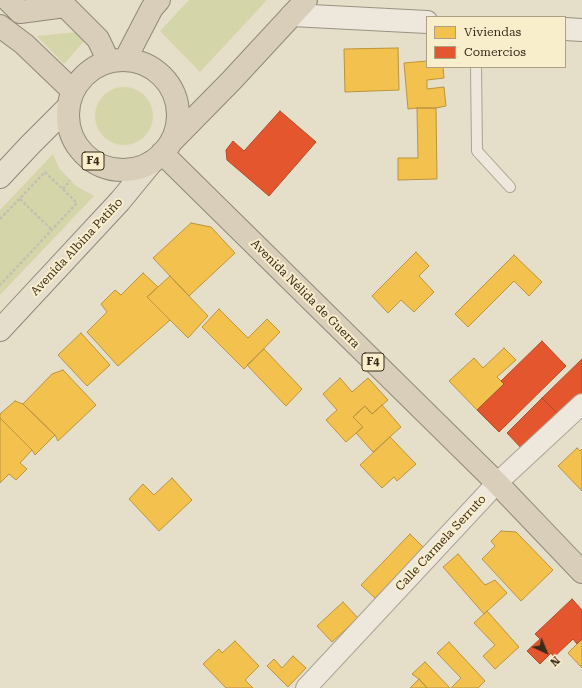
<!DOCTYPE html>
<meta charset="utf-8">
<style>
body{margin:0}
#map{position:relative;width:582px;height:688px;overflow:hidden;background:#e5dec9;font-family:"Roboto Serif",serif}
canvas{display:block}
.legend{position:absolute;left:426px;top:16px;width:140px;height:52px;box-sizing:border-box;background:#f9eecc;border:1px solid #aca085;margin:0;padding:5px 7px;list-style:none;font-size:12px;color:#392a1a}
.legend li{display:flex;align-items:center;gap:8px;height:20px}
.legend b{width:20px;border:1px solid #aca085}
.north{position:absolute;left:526px;top:632px;width:40px;height:40px;-webkit-text-stroke:3px #f9eecc;paint-order:stroke;rotate:136deg;font-size:11px;font-weight:700;line-height:16px;text-align:center;color:#392a1a}
.north::after{content:'';display:block;margin:auto;width:14px;height:18px;background:#392a1a;clip-path:polygon(50% 0,100% 100%,50% 72%,0 100%)}
</style>
<div id="map">
<canvas width="582" height="688"></canvas>
<ul class="legend">
<li><b style="height:11px;background:#f2c14e"></b>Viviendas</li>
<li><b style="height:11px;background:#e4572e"></b>Comercios</li>
</ul>
<div class="north">N</div>
</div>
<script>
const ctx = document.querySelector('canvas').getContext('2d');
ctx.lineJoin = 'round';
function fill(path, color) { ctx.fillStyle = color; ctx.fill(path, 'evenodd'); }
const toPath = rows => new Path2D(rows.map(r => 'M' + r).join(''));
function stroke(path, color, width, dash) { ctx.strokeStyle = color; ctx.lineWidth = width; ctx.lineCap = dash ? 'butt' : 'round'; ctx.setLineDash(dash || []); ctx.stroke(path); }
function drawText(font, color, halo, rows, align = 'center') {
  ctx.font = font + ' "Roboto Serif",serif'; ctx.lineWidth = 4; ctx.setLineDash([]); ctx.textBaseline = 'middle'; ctx.strokeStyle = halo; ctx.fillStyle = color; for (const [text, x, y, turn = 0] of rows) {
    ctx.save(); ctx.translate(x, y); ctx.rotate((+turn || 0) * Math.PI / 180); ctx.textAlign = isNaN(turn) ? turn : align; if (halo) ctx.strokeText(text, 0, 0); ctx.fillText(text, 0, 0); ctx.restore();
  }
}
const green = toPath([
 [189,0,267,0,200,72,160,31],
 [77,32,87,38,64,64,37,36],
 '95 116a29 29 0 1 1 58 0a29 29 0 1 1-58 0Z',
 [53,154,59,168,76,186,94,196,0,295,0,210]
]);
const homes = toPath([
 [398,48,399,90,345,92,344,49,398,48],
 [427,61,427,67,443,67,444,78,427,80,427,89,444,87,446,106,436,108,417,108,408,109,404,63,427,61],
 [417,108,436,108,437,179,398,180,398,158,418,158,417,108],
 [191,223,211,227,235,253,189,296,153,258,191,223],
 [416,252,429,266,419,276,434,292,414,312,401,300,388,313,372,296,416,252],
 [514,255,542,282,529,296,514,281,468,327,455,314,514,255],
 [143,273,158,287,147,297,170,320,118,366,87,332,107,312,101,304,115,290,121,295,143,273],
 [170,276,208,316,188,338,147,297,170,276],
 [219,309,248,338,267,319,280,332,244,369,202,327,219,309],
 [81,333,110,365,87,386,58,355,81,333],
 [504,348,516,360,497,377,504,384,477,410,449,381,474,358,483,368,504,348],
 [264,349,302,389,286,406,247,365,264,349],
 [63,370,96,405,58,441,55,435,23,404,52,374,63,370],
 [340,378,352,392,368,378,388,400,372,414,365,406,353,417,363,427,346,442,326,420,337,410,323,394,340,378],
 [15,401,23,404,55,435,35,455,32,450,0,418,0,414,15,401],
 [382,405,401,427,373,452,356,433,363,427,353,417,365,406,372,414,382,405],
 [0,418,32,450,20,463,27,469,16,480,9,474,0,483,0,418],
 [390,437,416,464,397,481,394,477,382,488,360,465,390,437],
 [577,448,580,451,582,449,582,491,558,466,577,448],
 [172,478,192,500,159,531,129,499,143,484,154,495,172,478],
 [501,531,516,532,553,570,521,601,482,559,495,546,491,541,501,531],
 [410,534,424,548,375,598,361,585,410,534],
 [458,554,485,585,495,580,507,593,484,614,443,567,458,554],
 [343,602,358,618,332,642,317,626,343,602],
 [487,611,519,647,495,669,483,656,495,645,474,623,487,611],
 [582,639,582,668,568,653,582,639],
 [235,641,259,666,245,680,253,688,226,688,203,664,219,649,222,653,235,641],
 [449,642,485,681,478,688,451,688,461,678,437,653,449,642],
 [293,656,306,668,288,687,267,666,274,659,282,668,293,656],
 [425,662,450,688,427,688,419,679,412,674,425,662],
 [419,679,427,688,410,688,419,679]
]);
const shops = toPath([
 [280,111,316,142,269,196,227,160,226,150,233,141,244,151,280,111],
 [542,341,566,366,499,432,477,410,504,384,501,381,542,341],
 [582,359,582,393,559,415,542,398,582,359],
 [542,398,559,415,524,451,507,433,542,398],
 [572,599,582,610,582,639,577,644,573,639,554,657,551,653,540,664,527,651,540,639,535,634,572,599]
]);
const path = toPath([
 [63,189,70,180],
 [20,199,52,230],
 [0,219,45,172,77,203,0,285]
]);
const lane = toPath([
 [476,67,477,151,510,187]
]);
const street = toPath([
 [306,688,497,483,582,404]
]);
const secondary = toPath([
 [292,15,427,22],
 [565,29,582,30]
]);
const primary = toPath([
 [0,177,30,145,68,107],
 [0,330,120,201,152,162]
]);
const highway = toPath([
 [8,0,20,12,65,6,98,39,109,62],
 [0,26,24,44,73,91],
 [125,60,152,8,159,0],
 '68 115a55 55 0 1 1 110 0a55 55 0 1 1-110 0Z',
 [172,141,231,81,306,0],
 [162,153,497,483,582,572]
]);
const shields = [
 [93,161,22],
 [373,362,22]
];
const shieldNames = [
 ["F4",93,161],
 ["F4",373,362]
];
const streetNames = [
 ["Avenida Albina Patiño",77,247,-47],
 ["Avenida Nélida de Guerra",305,294,45],
 ["Calle Carmela Serruto",441,543,-47]
];
fill(green, '#d4d6a9');
fill(homes, '#f2c14e');
stroke(homes, '#ba943e', 1);
fill(shops, '#e4572e');
stroke(shops, '#b14a28', 1);
stroke(lane, '#aaa293', 12);
stroke(street, '#aaa293', 22);
stroke(secondary, '#999282', 24);
stroke(primary, '#8f8879', 24);
stroke(highway, '#8f8879', 24);
stroke(path, '#c5bfb2', 2.5, [3, 2]);
stroke(lane, '#ede8db', 10);
stroke(street, '#ede8db', 20);
stroke(secondary, '#ede8db', 22);
stroke(primary, '#e5decc', 22);
stroke(highway, '#d9ceb9', 22);
for (const [x, y, w] of shields) { const box = new Path2D(); box.roundRect(x - w / 2, y - 9, w, 18, 3); ctx.fillStyle = '#f9eecc'; ctx.fill(box); stroke(box, '#392a1a', 1); }
drawText('bold 11px', '#392a1a', null, shieldNames);
drawText('12px', '#392a1a', '#f9eecc', streetNames);
</script>
